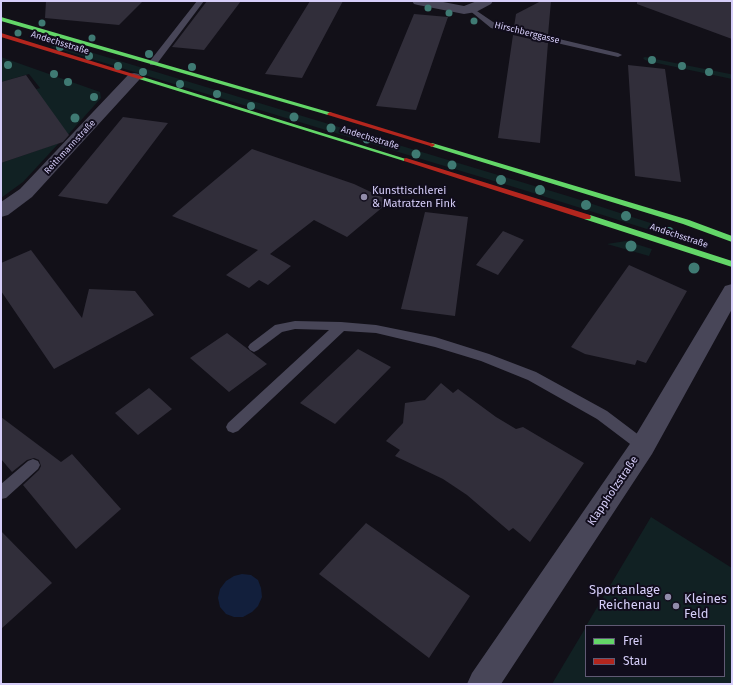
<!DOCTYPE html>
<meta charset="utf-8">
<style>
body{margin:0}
#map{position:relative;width:733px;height:685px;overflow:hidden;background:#121018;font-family:"Fira Sans",sans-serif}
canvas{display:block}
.frame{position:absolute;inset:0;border:2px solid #d6cef9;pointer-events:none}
.legend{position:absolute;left:585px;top:625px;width:140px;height:52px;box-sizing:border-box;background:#110d1c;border:1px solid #605a74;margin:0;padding:5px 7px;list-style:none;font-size:12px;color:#d6cef9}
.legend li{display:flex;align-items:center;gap:8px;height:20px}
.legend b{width:20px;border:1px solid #605a74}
</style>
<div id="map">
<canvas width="733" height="685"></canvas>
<div class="frame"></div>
<ul class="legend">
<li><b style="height:5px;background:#63d668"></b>Frei</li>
<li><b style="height:5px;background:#b3261e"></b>Stau</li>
</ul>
</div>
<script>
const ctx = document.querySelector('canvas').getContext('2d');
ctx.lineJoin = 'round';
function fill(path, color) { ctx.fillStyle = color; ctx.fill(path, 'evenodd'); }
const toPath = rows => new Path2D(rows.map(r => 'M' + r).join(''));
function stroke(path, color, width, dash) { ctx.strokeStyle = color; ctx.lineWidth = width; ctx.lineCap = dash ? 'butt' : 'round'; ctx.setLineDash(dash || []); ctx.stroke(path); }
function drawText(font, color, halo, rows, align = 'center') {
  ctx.font = font + ' "Fira Sans",sans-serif'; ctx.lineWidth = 4; ctx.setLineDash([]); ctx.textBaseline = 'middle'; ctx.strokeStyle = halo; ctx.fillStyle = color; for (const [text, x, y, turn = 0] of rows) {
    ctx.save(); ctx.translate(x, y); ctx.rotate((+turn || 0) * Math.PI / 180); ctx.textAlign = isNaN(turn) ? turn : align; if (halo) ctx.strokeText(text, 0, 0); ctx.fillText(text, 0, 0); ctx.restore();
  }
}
const green = toPath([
 [60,43,571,197,675,231,672,237,527,191,52,47,55,44],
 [1,57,100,92,101,98,66,137,1,100,40,88,29,74,1,82],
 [645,57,730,74,732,75,732,79,652,62,645,60,643,58],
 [59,143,23,182,1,198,1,163],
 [626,241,652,249,649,256,607,244],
 [651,517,732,568,732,684,552,684,586,627,586,676,724,676,724,626,586,626]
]);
const water = toPath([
 [242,574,251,575,258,580,261,588,262,597,258,606,252,612,243,617,234,617,226,614,220,607,218,598,220,589,226,581,234,576]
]);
const building = toPath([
 [46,1,143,1,119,25,45,18],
 [207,1,241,1,204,50,172,47],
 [310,1,343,1,302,78,265,74],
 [541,1,551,1,548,35,514,27,516,14],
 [637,1,732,1,732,39,637,4],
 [414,14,448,17,416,110,376,106],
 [513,35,548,43,540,143,498,138],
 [628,65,665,69,681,182,635,176],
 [26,75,69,135,63,142,1,163,1,82],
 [123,117,168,123,107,204,58,196],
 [252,149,354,184,390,201,347,237,314,220,270,254,291,266,268,285,259,280,249,288,226,275,258,250,172,216],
 [425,212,468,217,455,316,401,309],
 [503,231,524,240,498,275,476,265],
 [31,250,82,318,89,289,135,291,154,315,54,369,1,291,1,263],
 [629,265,687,291,646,363,637,360,635,365,585,354,571,347],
 [227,333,267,364,229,392,190,358],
 [358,349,391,367,335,424,300,403],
 [441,383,453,393,458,389,496,417,516,429,523,427,584,463,530,542,513,528,509,531,467,495,443,479,395,456,400,450,386,441,403,423,405,403,425,400],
 [149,388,172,409,138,435,115,413],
 [1,417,61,462,72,454,121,509,76,549,23,485,39,470,41,466,39,460,34,458,27,460,12,472,1,459],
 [366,523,470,596,429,658,319,574],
 [1,531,52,583,1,629]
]);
const lane = toPath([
 [197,1,204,1,156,65,150,65,150,61,197,1],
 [471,7,496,24,618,53,622,55,618,57,491,28,469,10,467,9,471,7],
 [295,321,341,322,376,325,435,337,489,354,536,372,607,411,648,442,650,446,648,450,643,452,638,450,597,419,528,380,481,361,435,347,376,333,344,331,238,431,233,433,228,431,226,427,228,423,329,330,295,329,282,332,258,350,254,352,250,350,248,347,250,344,275,325,295,321],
 [33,459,38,461,40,465,38,469,6,498,1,499,1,484,28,461,33,459]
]);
const street = toPath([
 [412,1,438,1,464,6,477,1,493,1,491,4,476,12,464,14,418,5,414,4,412,1],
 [134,73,139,74,141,77,139,80,32,197,8,215,1,217,1,202,20,189,129,74,134,73],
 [732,284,732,309,652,454,501,684,467,684,472,673,634,438,725,286,732,284]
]);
const fast = toPath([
 [1,17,332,113,333,114,328,115,1,21,1,17],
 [139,77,143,77,409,160,408,161,404,161,139,79,139,77],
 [432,143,689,220,732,236,732,242,683,224,430,146,430,144,432,143],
 [584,215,590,215,732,261,732,267,584,219,584,215]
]);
const jam = toPath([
 [1,33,143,77,144,78,139,79,1,37,1,33],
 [330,112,434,144,435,145,432,147,430,146,328,115,327,114,330,112],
 [406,158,590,215,591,217,590,219,584,219,404,161,404,159,406,158]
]);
const trees = [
 [428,8,3.5],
 [449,13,3.5],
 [474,21,3.5],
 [42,23,3.5],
 [18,33,3.5],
 [92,38,3.5],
 [60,47,4],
 [149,54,4],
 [89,56,4],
 [652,60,4],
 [8,65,4],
 [118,66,4],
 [682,66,4],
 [192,67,4],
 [143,72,4],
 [709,72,4],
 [54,74,4],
 [68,82,4],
 [180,84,4],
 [217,94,4],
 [94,97,4],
 [251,106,4],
 [294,117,4.5],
 [75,118,4.5],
 [331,128,4.5],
 [367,139,4.5],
 [416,154,4.5],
 [452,165,4.5],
 [501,180,5],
 [540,190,5],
 [586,205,5],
 [626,216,5],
 [669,232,5],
 [631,246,5.5],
 [694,268,5.5]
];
const markers = [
 [364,197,4,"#918caa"],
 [668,597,4,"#918caa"],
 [676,606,4,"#918caa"]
];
const farStreetnames = [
 ["Hirschberggasse",527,33,14],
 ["Andechsstraße",60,43,17],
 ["Andechsstraße",370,138,17],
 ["Reithmannstraße",70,147,-47],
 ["Andechsstraße",679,236,18]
];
const poiNames = [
 ["Kunsttischlerei",372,191],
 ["& Matratzen Fink",372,204]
];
const streetNames = [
 ["Klappholzstraße",613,491,-56]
];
const nearPoinames = [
 ["Sportanlage",660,590],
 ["Reichenau",660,605],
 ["Kleines",684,599,"left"],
 ["Feld",684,614,"left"]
];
fill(green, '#112123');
fill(water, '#121f3c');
fill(building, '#312e3a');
fill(lane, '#484658');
fill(street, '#484658');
fill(fast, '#63d668');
fill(jam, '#b3261e');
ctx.fillStyle = '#3f7a73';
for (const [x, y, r] of trees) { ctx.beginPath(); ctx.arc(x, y, r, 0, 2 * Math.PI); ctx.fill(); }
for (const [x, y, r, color] of markers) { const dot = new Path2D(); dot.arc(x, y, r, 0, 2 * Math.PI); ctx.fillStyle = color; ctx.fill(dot); stroke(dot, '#110d1c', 1.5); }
drawText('9px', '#d6cef9', '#110d1c', farStreetnames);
drawText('11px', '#d6cef9', '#110d1c', poiNames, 'left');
drawText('11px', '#d6cef9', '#110d1c', streetNames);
drawText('13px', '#d6cef9', '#110d1c', nearPoinames, 'right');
</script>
